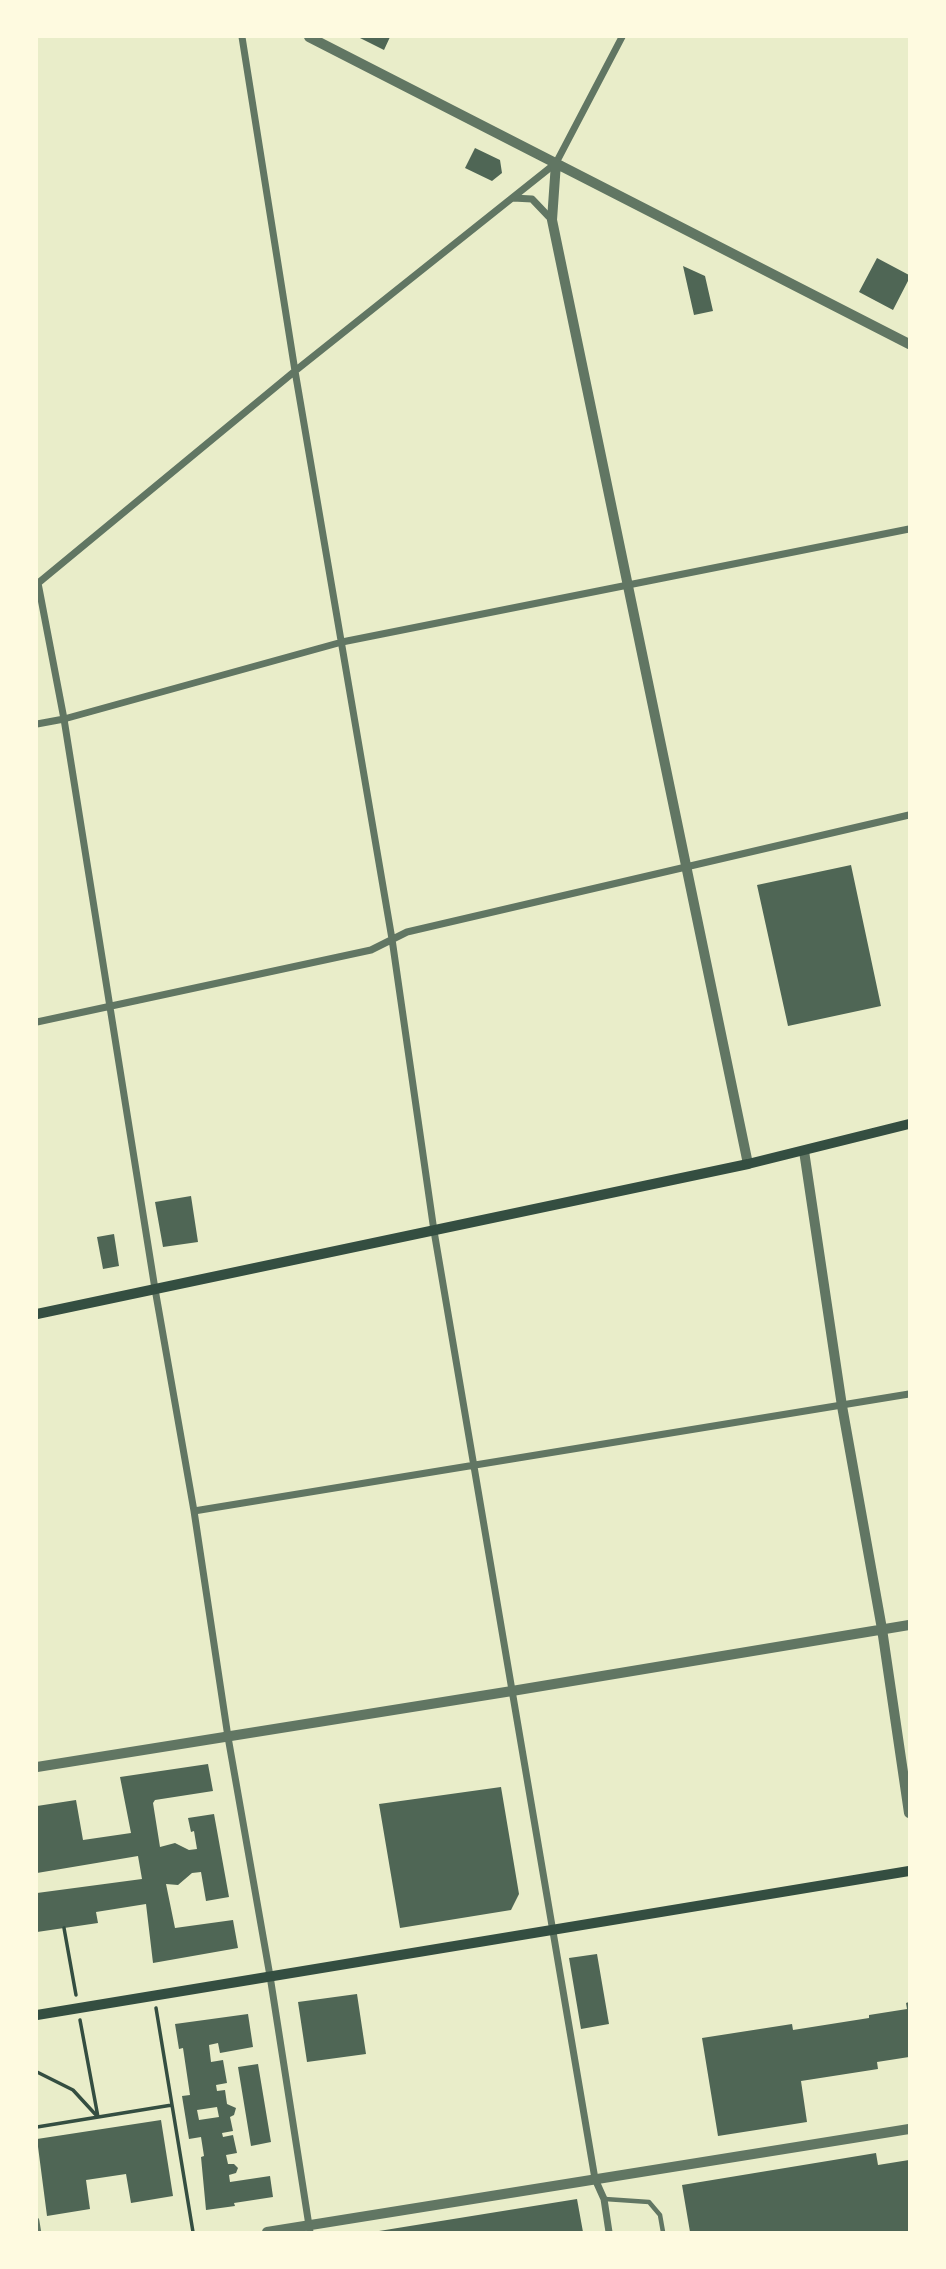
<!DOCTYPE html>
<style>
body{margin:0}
#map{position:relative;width:946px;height:2269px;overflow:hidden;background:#e9edc9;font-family:"Work Sans",sans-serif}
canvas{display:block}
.frame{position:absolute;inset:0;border:38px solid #fefae0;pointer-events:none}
</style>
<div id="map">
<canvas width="946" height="2269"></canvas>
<div class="frame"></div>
</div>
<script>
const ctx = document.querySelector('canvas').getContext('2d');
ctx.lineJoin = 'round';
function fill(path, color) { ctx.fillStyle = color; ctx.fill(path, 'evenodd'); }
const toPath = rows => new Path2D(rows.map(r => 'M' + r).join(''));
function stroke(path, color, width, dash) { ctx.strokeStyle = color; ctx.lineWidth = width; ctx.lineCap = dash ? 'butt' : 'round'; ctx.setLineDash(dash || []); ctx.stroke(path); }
const building = toPath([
 [358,37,390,37,384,50],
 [475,148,500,160,502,173,492,181,465,168],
 [877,258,909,275,909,279,893,310,859,292],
 [683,266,705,276,713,311,694,315],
 [851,865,881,1006,788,1026,757,885],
 [191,1196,198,1242,163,1247,155,1202],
 [114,1234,119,1266,103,1269,97,1237],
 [208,1764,213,1791,155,1800,153,1803,160,1847,175,1843,189,1850,197,1849,194,1831,191,1832,188,1818,214,1814,229,1897,206,1901,201,1872,192,1873,178,1885,166,1884,175,1928,233,1920,238,1948,153,1963,146,1904,96,1912,98,1923,37,1932,37,1893,142,1879,138,1856,37,1873,37,1806,76,1800,83,1840,131,1833,120,1777],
 [501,1787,519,1894,511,1910,400,1928,379,1804],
 [597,1954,609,2024,581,2029,569,1958],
 [357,1994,366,2054,307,2062,298,2002],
 [909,2002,909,2057,877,2062,878,2069,801,2081,807,2122,718,2136,702,2038,792,2024,793,2030,869,2018,869,2015,907,2009,906,2003],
 [248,2014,253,2047,220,2053,218,2043,209,2045,211,2062,223,2060,227,2083,216,2085,217,2091,225,2090,227,2104,236,2108,234,2115,230,2117,233,2131,222,2133,223,2137,233,2135,237,2153,226,2155,228,2164,234,2164,238,2168,236,2173,229,2175,230,2182,270,2176,273,2197,234,2203,235,2206,206,2210,201,2157,204,2156,201,2137,189,2139,182,2096,190,2095,183,2048,179,2049,175,2024],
 [217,2107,219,2117,199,2120,197,2110],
 [258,2064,271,2142,251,2146,238,2067],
 [161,2120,173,2196,131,2203,126,2174,86,2180,90,2209,47,2216,37,2139],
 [876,2153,878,2165,909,2160,909,2232,690,2232,682,2185],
 [577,2199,583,2232,379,2232,379,2231]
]);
const path = toPath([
 [64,1928,76,1995],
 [156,2008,193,2232],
 [80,2020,98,2117],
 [37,2072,73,2090,96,2115],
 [37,2127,172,2105]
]);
const service = toPath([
 [605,2199,649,2202,660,2215,663,2232],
 [37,2220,39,2232]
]);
const minor = toPath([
 [242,37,295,371,392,939,434,1231,595,2179,604,2199,609,2232],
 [513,198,532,199,552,220],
 [38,583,64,719,155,1289,194,1511,228,1737,270,1976,310,2232],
 [37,584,295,371,556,163,622,37],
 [37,724,64,719,342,642,909,529],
 [37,1022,371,950,407,932,909,815],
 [194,1511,909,1394]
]);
const tertiary = toPath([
 [309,37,909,344],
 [556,163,552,220,748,1164],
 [804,1151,842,1406,882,1629,909,1813],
 [37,1767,512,1691,909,1625],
 [267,2232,909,2129]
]);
const secondary = toPath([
 [37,1314,748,1164,909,1124],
 [37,2015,909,1871]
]);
fill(building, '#4f6655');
stroke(path, '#344e41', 3.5);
stroke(service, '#617663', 4.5);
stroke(minor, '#617663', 7);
stroke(tertiary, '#617663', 10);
stroke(secondary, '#344e41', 10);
</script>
